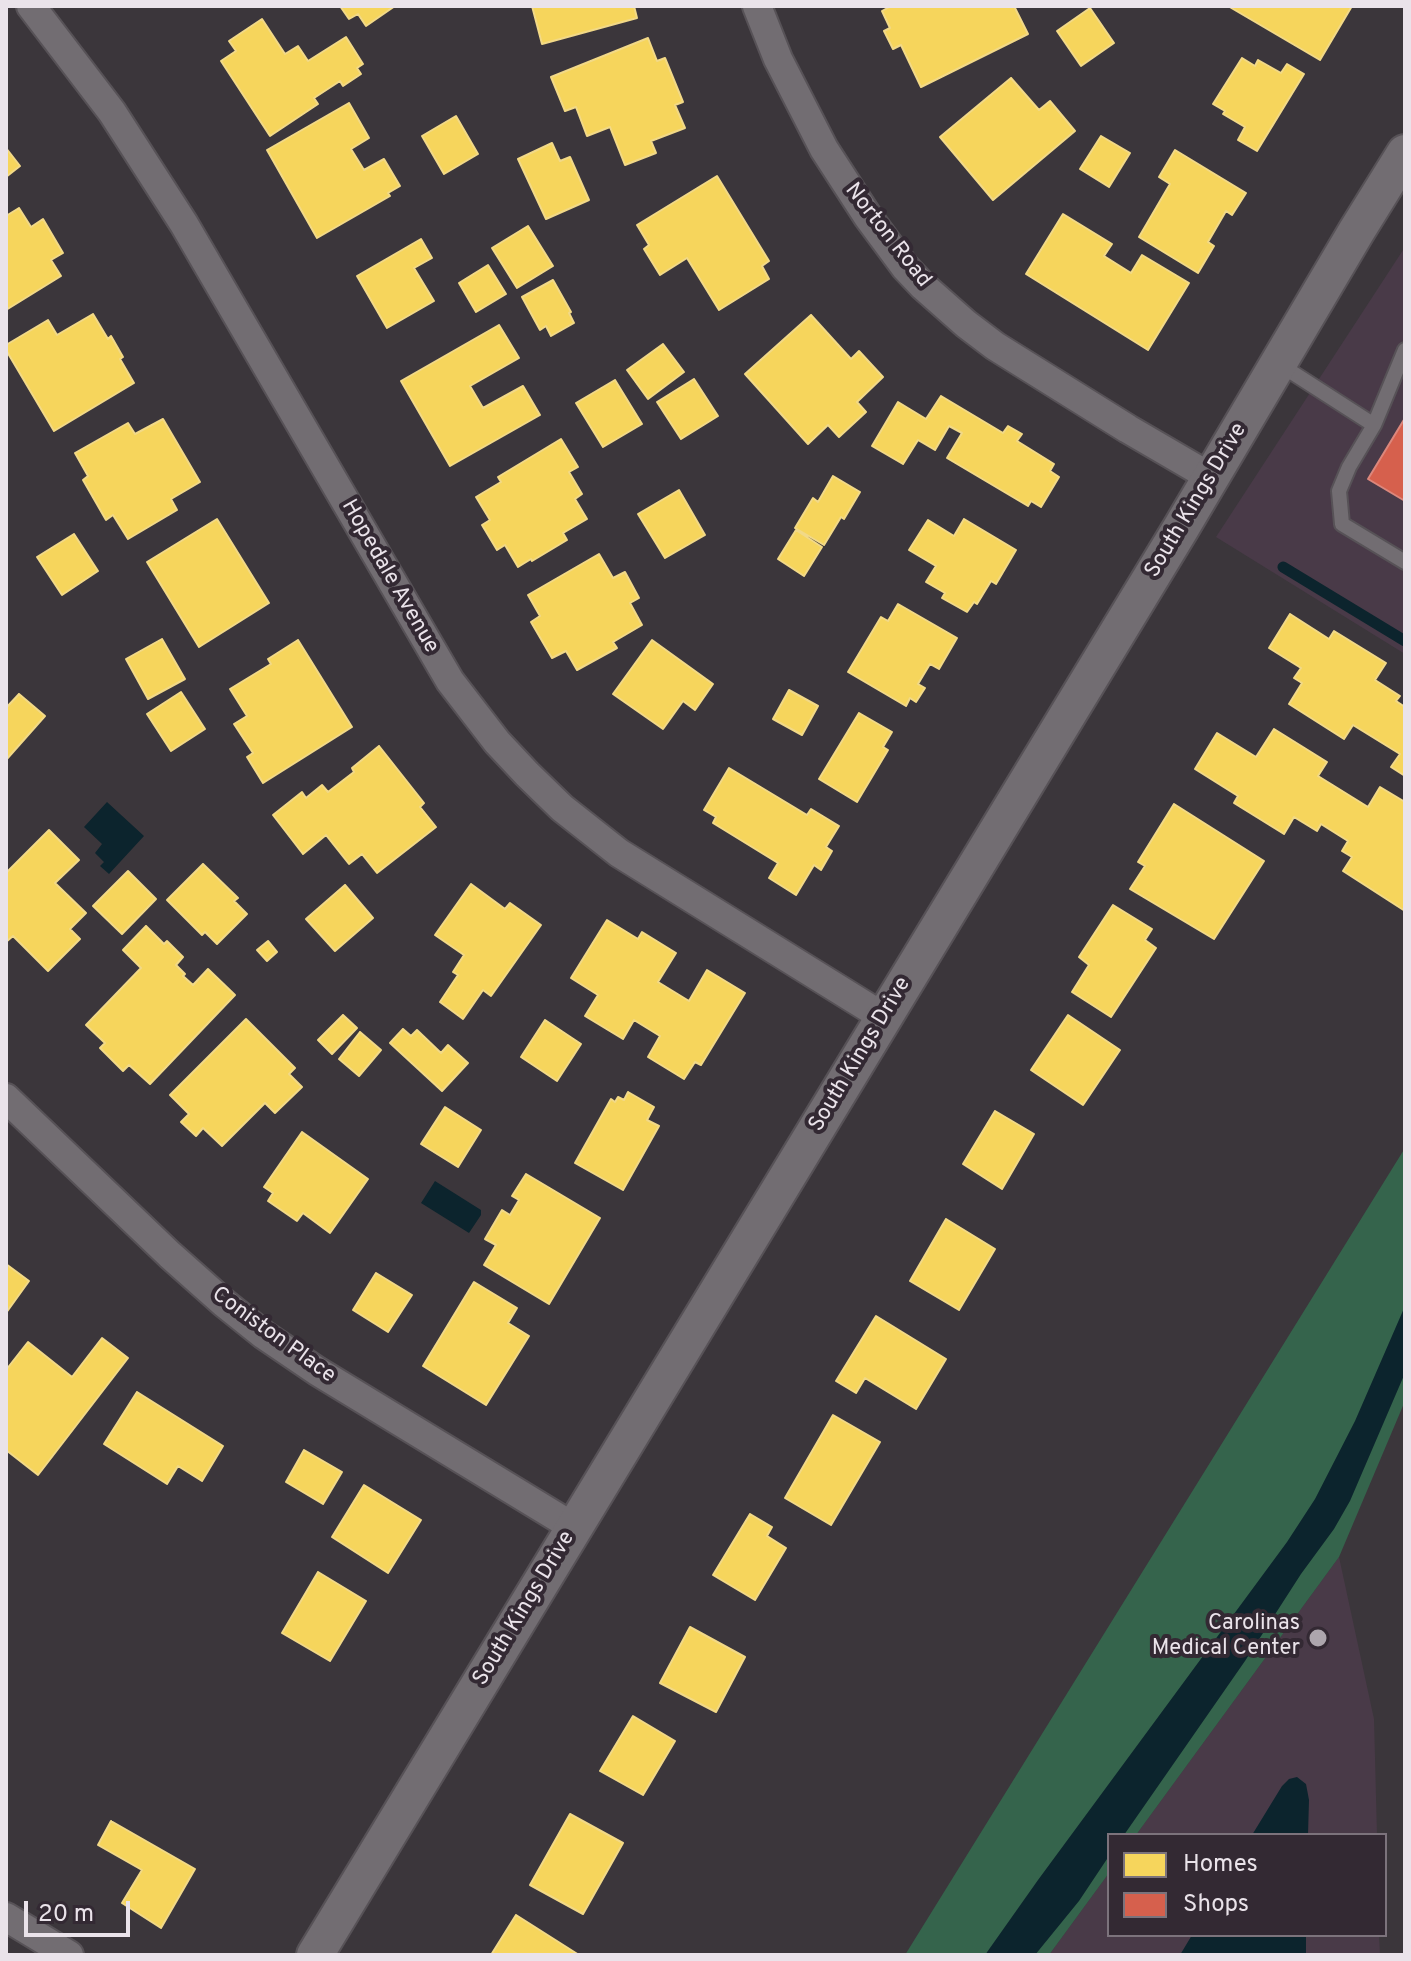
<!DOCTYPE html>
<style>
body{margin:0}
#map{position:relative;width:1411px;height:1961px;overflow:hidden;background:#3b363b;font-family:Overpass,sans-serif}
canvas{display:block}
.frame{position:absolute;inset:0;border:8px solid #eae3ea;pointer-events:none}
.legend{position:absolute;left:1107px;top:1833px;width:280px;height:104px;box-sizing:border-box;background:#332933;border:2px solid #7c737c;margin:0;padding:10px 14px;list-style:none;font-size:24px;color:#eae3ea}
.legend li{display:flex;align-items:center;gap:16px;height:40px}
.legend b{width:40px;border:2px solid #7c737c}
.scale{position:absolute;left:24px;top:1901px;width:106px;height:36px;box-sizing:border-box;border:4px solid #eae3ea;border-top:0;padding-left:10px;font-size:24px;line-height:28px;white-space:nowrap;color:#eae3ea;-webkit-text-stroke:6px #332933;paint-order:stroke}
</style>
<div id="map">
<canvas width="1411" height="1961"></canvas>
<div class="frame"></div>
<ul class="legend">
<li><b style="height:22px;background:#f6d55c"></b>Homes</li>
<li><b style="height:22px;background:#d6604d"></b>Shops</li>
</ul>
<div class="scale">20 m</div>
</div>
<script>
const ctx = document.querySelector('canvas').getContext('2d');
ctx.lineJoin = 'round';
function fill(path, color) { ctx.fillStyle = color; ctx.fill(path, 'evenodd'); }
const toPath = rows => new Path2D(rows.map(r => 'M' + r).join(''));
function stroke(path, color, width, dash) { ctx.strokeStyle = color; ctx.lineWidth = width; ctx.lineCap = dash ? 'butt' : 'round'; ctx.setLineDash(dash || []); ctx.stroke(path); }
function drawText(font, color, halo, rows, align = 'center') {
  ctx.font = font + ' Overpass,sans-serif'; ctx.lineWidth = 8; ctx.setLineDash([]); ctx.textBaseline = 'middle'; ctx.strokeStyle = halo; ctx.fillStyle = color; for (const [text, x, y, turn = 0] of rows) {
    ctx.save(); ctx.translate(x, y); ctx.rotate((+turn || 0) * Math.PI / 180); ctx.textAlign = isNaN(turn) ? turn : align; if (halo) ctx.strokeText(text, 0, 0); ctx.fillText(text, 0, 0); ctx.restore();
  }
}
const built = toPath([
 [1405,247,1405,654,1216,537],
 [1339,1557,1374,1719,1377,1835,1136,1835],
 [1109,1873,1109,1935,1379,1935,1380,1955,1049,1955]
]);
const green = toPath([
 [1405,1148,1405,1401,1339,1557,1136,1835,1109,1835,1109,1873,1049,1955,905,1955]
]);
const water = toPath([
 [107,802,144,836,109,874,100,866,104,862,95,853,102,844,84,827],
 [435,1181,481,1210,481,1215,469,1233,421,1203],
 [1405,1306,1405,1373,1350,1501,1334,1529,1301,1574,1245,1661,1124,1835,1109,1835,1109,1856,1079,1901,1035,1955,985,1955,1038,1880,1287,1542,1315,1499,1355,1421],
 [1297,1777,1306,1784,1309,1800,1308,1835,1252,1835,1282,1786,1289,1779],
 [1192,1935,1306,1935,1306,1955,1180,1955]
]);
const homes = toPath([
 [340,6,395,6,366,26,358,14,349,19,340,6],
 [532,6,634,6,637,18,542,44,532,6],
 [891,6,1014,6,1028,34,921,87,901,45,893,49,884,31,890,28,882,11,891,6],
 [1228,6,1352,6,1320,60,1228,6],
 [1090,8,1114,43,1081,66,1057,31,1090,8],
 [262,19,285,54,298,46,308,61,346,37,363,64,357,68,361,74,343,86,340,81,314,98,318,104,270,136,221,61,236,51,229,41,262,19],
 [648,38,657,61,665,58,683,102,675,105,685,128,651,141,656,153,625,165,610,127,587,136,576,107,565,111,551,77,648,38],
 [1242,58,1255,66,1258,60,1281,73,1287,64,1304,74,1257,151,1238,140,1245,127,1223,114,1225,111,1213,104,1242,58],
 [1011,78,1039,110,1050,101,1075,131,993,200,940,137,1011,78],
 [349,103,369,138,351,149,364,170,384,159,400,186,388,193,390,196,317,238,267,150,349,103],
 [456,116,478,154,444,174,422,136,456,116],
 [1101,136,1130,153,1109,187,1080,169,1101,136],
 [552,143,560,161,570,157,589,200,546,219,518,159,552,143],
 [6,148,20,166,6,177,6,148],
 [1175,150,1246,193,1232,215,1226,211,1208,242,1214,246,1198,273,1139,237,1170,184,1159,177,1175,150],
 [717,176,769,261,762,266,769,279,719,310,687,258,660,275,644,249,649,245,637,225,717,176],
 [19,208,31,227,43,219,63,253,51,260,61,276,6,310,6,216,19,208],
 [1063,214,1112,244,1104,256,1131,273,1142,255,1189,283,1148,350,1026,274,1063,214],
 [528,226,553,266,517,288,492,248,528,226],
 [421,239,432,258,414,268,434,301,387,328,357,276,421,239],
 [488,265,506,294,476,312,459,283,488,265],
 [553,280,571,312,569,313,574,323,551,336,546,326,540,330,522,297,553,280],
 [93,314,108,339,111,336,123,357,120,359,134,383,54,431,6,350,6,345,48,320,57,335,93,314],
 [811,315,851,359,859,351,883,377,857,402,866,412,839,437,828,425,808,444,745,374,811,315],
 [499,325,519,358,470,386,483,408,523,386,540,415,450,466,401,381,499,325],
 [663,344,684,372,648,399,627,370,663,344],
 [694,379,718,416,681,439,657,402,694,379],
 [615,380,642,424,603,447,576,403,615,380],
 [941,396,1003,433,1008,426,1022,434,1017,441,1054,464,1050,471,1059,477,1041,507,1031,501,1028,506,947,458,962,433,949,426,935,450,918,440,903,464,872,446,898,402,926,419,941,396],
 [163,419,200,482,171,499,177,510,128,539,113,515,106,520,83,480,88,476,75,453,128,423,135,434,163,419],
 [561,439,578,467,569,472,582,494,575,499,587,519,563,533,567,540,532,561,531,559,518,567,505,545,497,550,482,525,490,520,476,497,501,482,498,477,561,439],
 [833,476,860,492,844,519,841,517,824,545,795,528,813,498,818,502,833,476],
 [679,490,705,535,665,558,638,514,679,490],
 [217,519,269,603,199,647,147,562,217,519],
 [964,519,1016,550,996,584,991,581,977,604,974,602,967,612,942,598,945,593,926,582,936,566,909,550,928,520,954,536,964,519],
 [796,530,822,547,804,576,778,559,796,530],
 [74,534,98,571,62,595,37,557,74,534],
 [599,554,613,578,625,572,639,598,630,603,642,625,613,642,617,648,577,670,566,651,552,658,531,622,540,616,528,595,599,554],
 [898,604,957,638,939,669,930,664,918,684,925,688,916,702,910,698,906,706,848,672,881,617,888,621,898,604],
 [1290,614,1329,639,1334,631,1386,663,1375,680,1400,696,1396,701,1405,707,1405,776,1391,767,1400,754,1353,725,1344,739,1289,704,1302,683,1294,678,1301,668,1269,648,1290,614],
 [162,639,185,679,148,699,126,659,162,639],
 [298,640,352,727,263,783,247,757,253,753,234,724,247,716,230,689,271,664,268,659,298,640],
 [652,640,713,684,695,710,683,701,663,729,613,694,652,640],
 [789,690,818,706,802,735,773,719,789,690],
 [181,692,205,729,171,751,147,714,181,692],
 [19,694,45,716,6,760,6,708,19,694],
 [859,713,892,732,883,747,888,750,857,802,819,779,859,713],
 [1274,729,1327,762,1318,776,1368,807,1380,787,1405,802,1405,911,1343,871,1352,857,1342,851,1348,841,1321,824,1317,831,1294,817,1284,834,1234,803,1238,796,1195,769,1217,733,1256,757,1274,729],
 [379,746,424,803,420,807,436,827,377,873,362,854,349,864,326,835,303,854,273,815,302,792,306,798,322,785,328,792,354,772,352,768,379,746],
 [729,768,807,815,811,809,839,826,826,847,832,851,821,870,814,865,796,895,769,878,778,863,713,823,716,817,704,810,729,768],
 [1174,804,1264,861,1214,939,1130,889,1145,866,1138,862,1174,804],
 [49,830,79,860,55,883,86,913,70,929,80,939,48,971,13,936,6,942,6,873,49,830],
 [203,864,238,898,234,901,247,914,217,944,205,932,202,935,167,900,203,864],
 [128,871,156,899,122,934,93,906,128,871],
 [471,884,505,909,510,903,541,925,491,996,483,990,463,1019,440,1002,458,975,453,972,464,955,435,935,471,884],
 [345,885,373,918,335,951,306,919,345,885],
 [1113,905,1152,929,1145,940,1156,948,1111,1017,1072,992,1089,965,1079,957,1113,905],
 [607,920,638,939,642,932,676,953,658,982,689,1001,707,970,745,993,701,1065,695,1062,684,1079,648,1057,660,1036,634,1020,623,1039,585,1016,598,995,571,978,607,920],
 [146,926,164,944,167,941,183,957,176,965,185,974,183,976,193,985,208,969,235,995,150,1084,129,1065,123,1071,100,1048,105,1043,86,1025,141,968,123,950,146,926],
 [268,941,277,952,267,961,257,950,268,941],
 [343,1015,357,1028,332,1054,318,1040,343,1015],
 [1068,1015,1120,1050,1083,1105,1031,1070,1068,1015],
 [246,1019,295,1068,289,1074,302,1087,275,1113,265,1103,222,1146,203,1128,196,1136,181,1122,189,1114,170,1095,246,1019],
 [545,1020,581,1044,557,1081,521,1057,545,1020],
 [403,1029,411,1036,417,1030,441,1053,448,1045,468,1063,442,1091,390,1043,403,1029],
 [360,1032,381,1050,359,1076,339,1059,360,1032],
 [628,1092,654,1107,647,1120,659,1126,623,1190,575,1163,611,1099,615,1102,618,1097,624,1100,628,1092],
 [445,1107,481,1130,458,1167,421,1144,445,1107],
 [995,1111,1034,1134,1002,1189,963,1164,995,1111],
 [302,1132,368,1179,330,1233,303,1213,297,1221,268,1201,273,1193,264,1187,302,1132],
 [526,1174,600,1218,549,1304,484,1265,496,1245,485,1239,502,1210,510,1215,519,1200,512,1196,526,1174],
 [946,1219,995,1249,959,1310,910,1281,946,1219],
 [6,1264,29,1281,6,1313,6,1264],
 [376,1273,412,1295,388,1332,353,1310,376,1273],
 [474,1282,517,1308,508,1323,529,1336,486,1405,423,1366,474,1282],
 [876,1316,946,1359,916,1409,865,1378,856,1393,836,1381,876,1316],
 [102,1338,128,1358,38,1475,6,1450,6,1370,28,1342,72,1377,102,1338],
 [137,1392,223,1446,202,1481,178,1466,167,1484,104,1444,137,1392],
 [833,1415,880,1442,831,1525,785,1498,833,1415],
 [304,1450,342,1472,323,1504,286,1482,304,1450],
 [364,1485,421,1520,388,1573,332,1537,364,1485],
 [750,1514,772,1527,767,1536,786,1548,755,1600,713,1575,750,1514],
 [318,1572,366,1601,330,1661,282,1633,318,1572],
 [690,1627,745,1657,716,1712,660,1683,690,1627],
 [633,1716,675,1741,643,1795,600,1771,633,1716],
 [570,1814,623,1843,583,1914,530,1885,570,1814],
 [111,1821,195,1869,161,1928,122,1903,142,1870,98,1845,111,1821],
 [516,1915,579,1955,491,1955,516,1915]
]);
const shops = toPath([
 [1405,418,1405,501,1368,479,1405,418]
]);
const stream = toPath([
 [1283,567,1405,641]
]);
const service = toPath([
 [1279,364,1374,425,1349,467,1339,491,1342,524,1405,562],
 [1374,425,1405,350]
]);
const minor = toPath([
 [31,6,112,112,184,224,450,681,497,742,527,774,562,808,619,853,885,1018],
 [757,6,778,59,824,149,868,217,905,267,923,286,966,324,995,346,1128,429,1212,478],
 [6,1098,170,1255,224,1303,264,1335,317,1371,575,1528],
 [6,1917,69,1955]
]);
const tertiary = toPath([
 [315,1955,1181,528,1356,232,1405,153]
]);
const markers = [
 [1318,1638,10,"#ada6ad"]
];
const streetNames = [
 ["Norton Road",887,236,52],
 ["South Kings Drive",1197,501,-59],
 ["Hopedale Avenue",389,577,60],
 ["South Kings Drive",861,1055,-59],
 ["Coniston Place",273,1336,36],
 ["South Kings Drive",525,1609,-59]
];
const poiNames = [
 ["Carolinas",1300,1625],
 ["Medical Center",1300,1650]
];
fill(built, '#493a48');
fill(green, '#35644c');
fill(water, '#0c242d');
fill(homes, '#f6d55c');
stroke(homes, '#f2d987', 2);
fill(shops, '#d6604d');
stroke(shops, '#dc877c', 2);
stroke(stream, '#0c242d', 11);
stroke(service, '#575257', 18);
stroke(minor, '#575257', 32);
stroke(tertiary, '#575257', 40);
stroke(service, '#726d72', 14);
stroke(minor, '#726d72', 28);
stroke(tertiary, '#726d72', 36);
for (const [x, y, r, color] of markers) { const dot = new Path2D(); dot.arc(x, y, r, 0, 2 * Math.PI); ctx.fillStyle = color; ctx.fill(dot); stroke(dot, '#332933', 3); }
drawText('22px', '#eae3ea', '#332933', streetNames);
drawText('22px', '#eae3ea', '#332933', poiNames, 'right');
</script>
